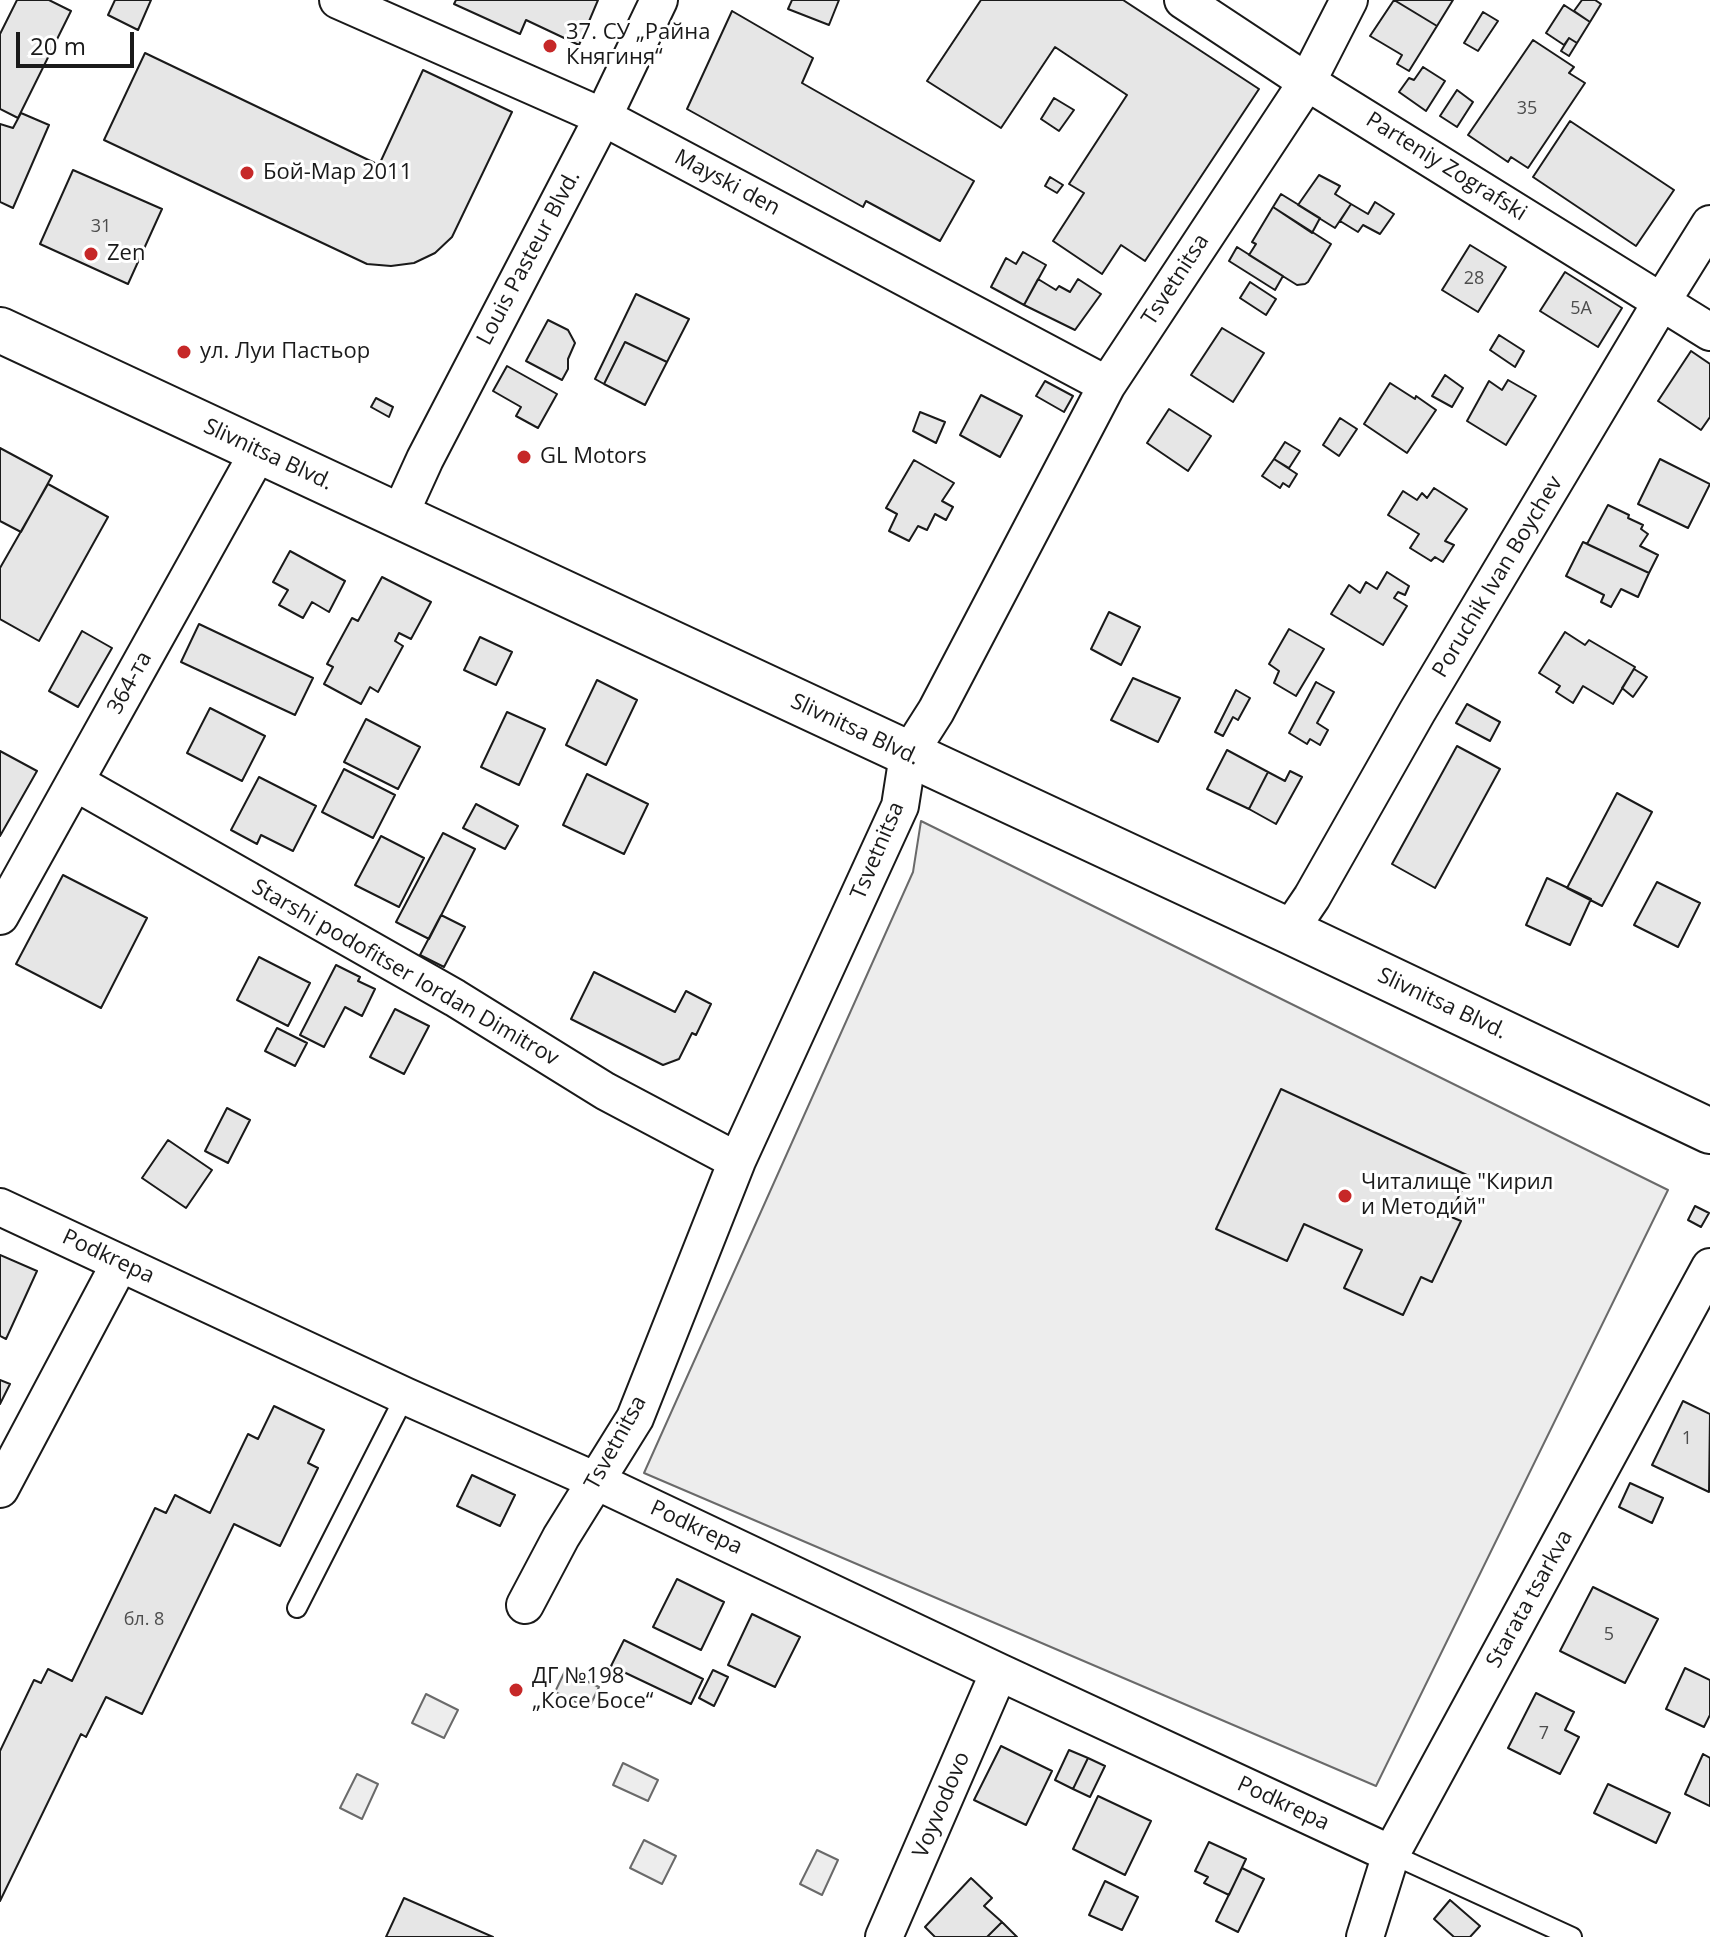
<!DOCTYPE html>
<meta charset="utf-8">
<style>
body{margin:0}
#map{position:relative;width:1710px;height:1937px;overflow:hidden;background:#fff;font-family:"Open Sans",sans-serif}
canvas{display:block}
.scale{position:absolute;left:16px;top:32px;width:118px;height:36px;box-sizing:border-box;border:4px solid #1a1a1a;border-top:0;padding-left:10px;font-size:24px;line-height:28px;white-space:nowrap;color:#1a1a1a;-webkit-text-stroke:6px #fff;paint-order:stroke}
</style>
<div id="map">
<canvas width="1710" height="1937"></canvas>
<div class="scale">20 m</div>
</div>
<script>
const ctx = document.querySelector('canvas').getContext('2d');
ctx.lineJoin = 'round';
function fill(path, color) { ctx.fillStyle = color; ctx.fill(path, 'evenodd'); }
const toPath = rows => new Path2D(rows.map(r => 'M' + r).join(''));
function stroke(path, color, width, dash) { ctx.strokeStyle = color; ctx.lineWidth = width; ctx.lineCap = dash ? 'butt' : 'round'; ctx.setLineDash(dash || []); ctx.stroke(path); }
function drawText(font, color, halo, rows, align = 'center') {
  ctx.font = font + ' "Open Sans",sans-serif'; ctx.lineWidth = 6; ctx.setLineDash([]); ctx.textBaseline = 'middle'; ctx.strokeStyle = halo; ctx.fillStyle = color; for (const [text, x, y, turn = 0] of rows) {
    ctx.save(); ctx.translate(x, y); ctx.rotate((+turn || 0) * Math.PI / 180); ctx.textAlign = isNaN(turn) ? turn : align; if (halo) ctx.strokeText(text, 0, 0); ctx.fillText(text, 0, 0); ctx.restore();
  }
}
const green = toPath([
 [921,821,1668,1190,1376,1786,644,1473,913,872,921,821],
 [565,1671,599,1687,589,1708,555,1692,565,1671],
 [426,1694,458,1710,444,1738,412,1723,426,1694],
 [623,1763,658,1780,648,1801,613,1785,623,1763],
 [357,1774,378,1784,362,1819,340,1808,357,1774],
 [644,1840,676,1856,662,1884,630,1868,644,1840],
 [817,1850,838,1860,822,1895,800,1884,817,1850]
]);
const building = toPath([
 [17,0,49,0,71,11,18,118,0,109,0,34,17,0],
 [115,0,151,0,138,30,108,15,115,0],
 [456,0,598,0,579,45,526,20,520,34,454,4,456,0],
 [792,0,839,0,829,25,788,9,792,0],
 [981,0,1123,0,1259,89,1145,261,1121,245,1102,274,1053,241,1084,193,1069,184,1127,95,1055,47,1001,128,927,81,981,0],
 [1394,0,1453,0,1437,26,1394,0],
 [1394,0,1437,26,1409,71,1397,64,1402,55,1370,36,1394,0],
 [1582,0,1595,0,1601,4,1590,22,1574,11,1582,0],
 [1564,5,1590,22,1577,43,1569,38,1564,45,1546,33,1564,5],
 [732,11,813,58,802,83,974,181,940,241,866,201,863,207,687,109,732,11],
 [1483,12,1498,21,1478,51,1464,43,1483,12],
 [1569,38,1577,43,1569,56,1561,51,1569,38],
 [1533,40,1574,67,1569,73,1585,83,1528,168,1511,157,1508,162,1468,135,1533,40],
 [145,53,379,165,423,70,512,112,452,237,435,253,414,263,391,266,367,264,104,140,145,53],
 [1423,67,1445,81,1426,111,1399,92,1409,78,1414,80,1423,67],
 [1457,90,1473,102,1457,127,1440,116,1457,90],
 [1054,98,1074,110,1059,131,1041,119,1054,98],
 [21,113,49,125,13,208,0,202,0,124,13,128,21,113],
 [1570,121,1674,190,1636,246,1533,177,1570,121],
 [73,170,162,209,128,284,40,244,73,170],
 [1319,175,1340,186,1335,194,1351,204,1335,228,1298,205,1319,175],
 [1050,177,1063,185,1057,193,1045,186,1050,177],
 [1281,194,1320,218,1312,233,1273,207,1281,194],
 [1375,202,1394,214,1380,234,1363,225,1358,232,1340,221,1351,204,1368,214,1375,202],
 [1273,207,1331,244,1308,282,1305,284,1297,285,1249,255,1256,244,1252,242,1273,207],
 [1470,245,1506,267,1478,312,1442,290,1470,245],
 [1237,247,1283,276,1275,290,1229,261,1237,247],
 [1023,252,1046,265,1024,305,991,287,1006,258,1016,264,1023,252],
 [1565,272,1622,308,1598,347,1540,311,1565,272],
 [1038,279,1056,290,1059,286,1070,292,1078,279,1101,294,1075,330,1024,305,1038,279],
 [1250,282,1276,299,1266,315,1240,298,1250,282],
 [636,294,689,319,667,362,625,342,604,384,595,379,636,294],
 [548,320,568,330,575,343,568,359,568,369,562,380,526,361,548,320],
 [1222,328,1264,353,1233,402,1191,375,1222,328],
 [1499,335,1524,351,1515,367,1490,350,1499,335],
 [625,342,667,362,645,405,604,384,625,342],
 [1691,351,1710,364,1710,417,1701,430,1658,401,1691,351],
 [507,366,557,394,538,428,516,416,521,407,493,391,507,366],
 [1445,375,1463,388,1452,407,1432,396,1445,375],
 [1508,380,1536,396,1506,445,1467,421,1489,381,1502,390,1508,380],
 [1045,381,1073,396,1064,412,1036,396,1045,381],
 [1390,383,1415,399,1416,396,1436,410,1407,453,1364,424,1390,383],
 [981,395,1022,416,1000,457,960,435,981,395],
 [376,398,393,407,389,417,371,407,376,398],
 [1169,409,1211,436,1188,471,1147,443,1169,409],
 [920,412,945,422,936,443,913,431,920,412],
 [1340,418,1357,429,1339,456,1323,445,1340,418],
 [1285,442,1300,451,1289,468,1274,459,1285,442],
 [0,448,52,476,21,532,0,521,0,448],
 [1274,459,1297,474,1289,487,1283,483,1280,488,1262,476,1274,459],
 [1660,459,1710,484,1688,528,1638,504,1660,459],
 [914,460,954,483,942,501,953,507,946,520,935,514,927,530,918,526,909,541,889,531,897,514,886,508,914,460],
 [48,484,108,517,39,641,0,619,0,568,48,484],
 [1434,488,1467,509,1445,541,1454,545,1443,562,1435,557,1431,561,1410,548,1419,534,1388,515,1403,491,1417,500,1422,493,1427,498,1434,488],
 [1608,505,1629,515,1628,518,1643,525,1641,529,1648,534,1640,546,1658,555,1649,573,1587,544,1608,505],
 [1583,542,1649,573,1638,597,1621,589,1611,607,1601,602,1604,595,1566,576,1583,542],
 [290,551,345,581,329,612,312,602,303,618,279,605,288,590,273,582,290,551],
 [1387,572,1409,586,1405,595,1398,592,1394,598,1407,606,1383,645,1331,614,1349,585,1360,593,1366,582,1377,589,1387,572],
 [382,577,431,602,411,639,399,633,395,641,403,646,378,692,370,687,361,704,324,684,333,667,327,664,352,618,358,621,382,577],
 [1109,612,1140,627,1121,665,1091,649,1109,612],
 [199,624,313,678,295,715,181,662,199,624],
 [1289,629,1324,649,1296,696,1274,683,1279,671,1269,664,1289,629],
 [82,631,112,648,78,707,49,691,82,631],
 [1565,632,1585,645,1589,640,1635,667,1613,704,1583,686,1573,703,1556,692,1560,686,1539,673,1565,632],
 [480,637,512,652,496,685,464,670,480,637],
 [1634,669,1647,677,1633,697,1622,688,1634,669],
 [1133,678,1180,698,1158,742,1111,720,1133,678],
 [597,680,637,700,606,765,566,745,597,680],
 [1316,682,1334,692,1317,723,1328,730,1320,745,1310,739,1307,744,1289,733,1316,682],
 [1236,690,1250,698,1238,720,1233,717,1223,736,1215,732,1236,690],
 [1467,704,1500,722,1490,741,1456,723,1467,704],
 [210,708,265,736,242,781,187,753,210,708],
 [507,712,545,729,519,785,481,767,507,712],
 [366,719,420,747,398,789,344,762,366,719],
 [1457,746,1500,769,1435,888,1392,864,1457,746],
 [1227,750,1268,772,1249,809,1207,789,1227,750],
 [0,751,37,771,0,836,0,751],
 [344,769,395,795,373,838,322,812,344,769],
 [1290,771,1302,777,1276,824,1249,809,1268,772,1285,781,1290,771],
 [587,774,648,804,624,854,563,825,587,774],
 [259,777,316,806,293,851,261,835,257,844,231,830,259,777],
 [1617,793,1652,812,1602,906,1567,888,1617,793],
 [476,804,518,826,505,849,463,828,476,804],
 [443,833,475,849,429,939,396,922,443,833],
 [381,836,424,858,399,907,355,885,381,836],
 [63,875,147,918,101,1008,16,964,63,875],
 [1547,878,1591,899,1570,945,1526,925,1547,878],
 [1657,882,1700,903,1678,947,1634,925,1657,882],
 [441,915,465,927,444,967,420,955,441,915],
 [259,957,310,983,288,1026,237,1000,259,957],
 [336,965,360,977,358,981,375,989,362,1016,345,1007,324,1047,300,1035,336,965],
 [594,972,675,1012,686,991,711,1004,696,1035,692,1033,679,1059,663,1065,571,1019,594,972],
 [395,1009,429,1026,404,1074,370,1057,395,1009],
 [277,1028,307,1043,295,1066,265,1051,277,1028],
 [1281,1089,1469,1176,1449,1216,1461,1221,1432,1282,1421,1277,1403,1315,1344,1288,1362,1250,1304,1224,1287,1261,1216,1229,1281,1089],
 [227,1108,250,1120,228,1163,205,1151,227,1108],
 [168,1140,212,1170,186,1208,142,1178,168,1140],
 [1695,1206,1709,1213,1701,1227,1688,1220,1695,1206],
 [0,1255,37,1271,6,1339,0,1336,0,1255],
 [0,1380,10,1384,0,1404,0,1380],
 [1683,1401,1710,1414,1709,1492,1652,1465,1683,1401],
 [274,1406,324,1430,308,1463,318,1468,280,1546,234,1524,142,1714,106,1697,86,1737,81,1734,0,1901,0,1751,34,1680,41,1683,48,1669,72,1681,155,1508,166,1513,175,1495,210,1513,248,1434,258,1439,274,1406],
 [472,1475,515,1495,500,1526,457,1506,472,1475],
 [1630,1483,1663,1498,1652,1523,1619,1507,1630,1483],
 [677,1579,724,1602,701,1650,653,1627,677,1579],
 [1593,1587,1658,1619,1625,1683,1560,1651,1593,1587],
 [752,1614,800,1637,775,1687,728,1665,752,1614],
 [624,1640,703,1679,691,1704,611,1666,624,1640],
 [1685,1668,1710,1680,1710,1715,1704,1727,1666,1709,1685,1668],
 [713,1670,728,1677,714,1706,699,1698,713,1670],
 [1536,1693,1574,1712,1565,1730,1579,1737,1560,1774,1508,1748,1536,1693],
 [1001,1746,1052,1771,1026,1825,974,1800,1001,1746],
 [1069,1750,1088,1758,1073,1789,1055,1780,1069,1750],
 [1703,1754,1710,1758,1710,1806,1685,1794,1703,1754],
 [1088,1758,1105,1766,1090,1797,1073,1789,1088,1758],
 [1608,1784,1670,1813,1656,1843,1594,1813,1608,1784],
 [1098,1796,1151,1821,1125,1875,1073,1849,1098,1796],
 [1209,1842,1246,1859,1229,1895,1204,1883,1208,1877,1195,1871,1209,1842],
 [1242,1868,1264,1879,1238,1932,1216,1921,1242,1868],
 [971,1878,992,1898,984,1906,1002,1922,987,1937,935,1937,925,1927,971,1878],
 [1105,1881,1138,1897,1122,1930,1089,1915,1105,1881],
 [404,1898,493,1937,386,1937,404,1898],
 [1450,1900,1480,1926,1470,1937,1454,1937,1434,1919,1450,1900],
 [1002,1922,1017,1937,987,1937,1002,1922]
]);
const lane = toPath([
 [297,1608,405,1396],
 [1391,1854,1572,1937]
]);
const street = toPath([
 [338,0,603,117,1107,385],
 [1183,0,1307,82,1710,332],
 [399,516,425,459,603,117,659,0],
 [75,782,455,998,605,1091,737,1161],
 [0,916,259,451],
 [1289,931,1312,897,1417,712,1662,301,1710,224],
 [0,1207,405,1396,596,1481,999,1672,1391,1854],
 [0,1489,120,1263],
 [525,1605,561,1537,635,1418,737,1161,900,806,908,755,936,711,1107,385,1307,82,1349,0],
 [884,1937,999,1672],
 [1365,1937,1391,1854,1710,1267]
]);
const primary = toPath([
 [0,330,1289,931,1710,1131]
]);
const markers = [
 [550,46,8,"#c62828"],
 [247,173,8,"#c62828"],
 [91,254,8,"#c62828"],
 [184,352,8,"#c62828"],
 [524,457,8,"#c62828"],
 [1345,1196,8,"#c62828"],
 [516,1690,8,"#c62828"]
];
const numberNames = [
 ["35",1527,109],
 ["31",101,227],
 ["28",1474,279],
 ["5А",1581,309],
 ["1",1687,1439],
 ["бл. 8",144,1620],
 ["5",1609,1635],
 ["7",1544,1734]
];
const poiNames = [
 ["37. СУ „Райна",566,33],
 ["Княгиня“",566,58],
 ["Бой-Мар 2011",263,173],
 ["Zen",107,254],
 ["ул. Луи Пастьор",200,352],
 ["GL Motors",540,457],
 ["Читалище \"Кирил",1361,1183],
 ["и Методий\"",1361,1208],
 ["ДГ №198",532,1677],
 ["„Косе Босе“",532,1702]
];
const streetNames = [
 ["Parteniy Zografski",1446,167,32],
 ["Mayski den",727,183,28],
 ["Louis Pasteur Blvd.",529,258,-62],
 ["Tsvetnitsa",1176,280,-57],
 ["Slivnitsa Blvd.",268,455,25],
 ["Poruchik Ivan Boychev",1498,577,-59],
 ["364-та",130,683,-61],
 ["Slivnitsa Blvd.",855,730,25],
 ["Tsvetnitsa",878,851,-67],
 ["Starshi podofitser Iordan Dimitrov",405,973,30],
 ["Slivnitsa Blvd.",1442,1004,25],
 ["Podkrepa",108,1257,25],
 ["Tsvetnitsa",616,1443,-61],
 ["Podkrepa",696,1528,25],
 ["Starata tsarkva",1530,1599,-61],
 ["Podkrepa",1283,1804,25],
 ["Voyvodovo",942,1805,-67]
];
fill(green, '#ededed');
stroke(green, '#6a6a6a', 2);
fill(building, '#e6e6e6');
stroke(building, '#1a1a1a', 2);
stroke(lane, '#1a1a1a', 22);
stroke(street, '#1a1a1a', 40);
stroke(primary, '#1a1a1a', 48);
stroke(lane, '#fff', 18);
stroke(street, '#fff', 36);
stroke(primary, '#fff', 44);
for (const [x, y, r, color] of markers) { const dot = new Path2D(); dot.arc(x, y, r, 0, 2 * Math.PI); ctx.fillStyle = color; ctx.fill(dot); stroke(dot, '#fff', 3); }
drawText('18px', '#4d4d4d', null, numberNames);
drawText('22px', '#1a1a1a', '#fff', poiNames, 'left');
drawText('22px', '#1a1a1a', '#fff', streetNames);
</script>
